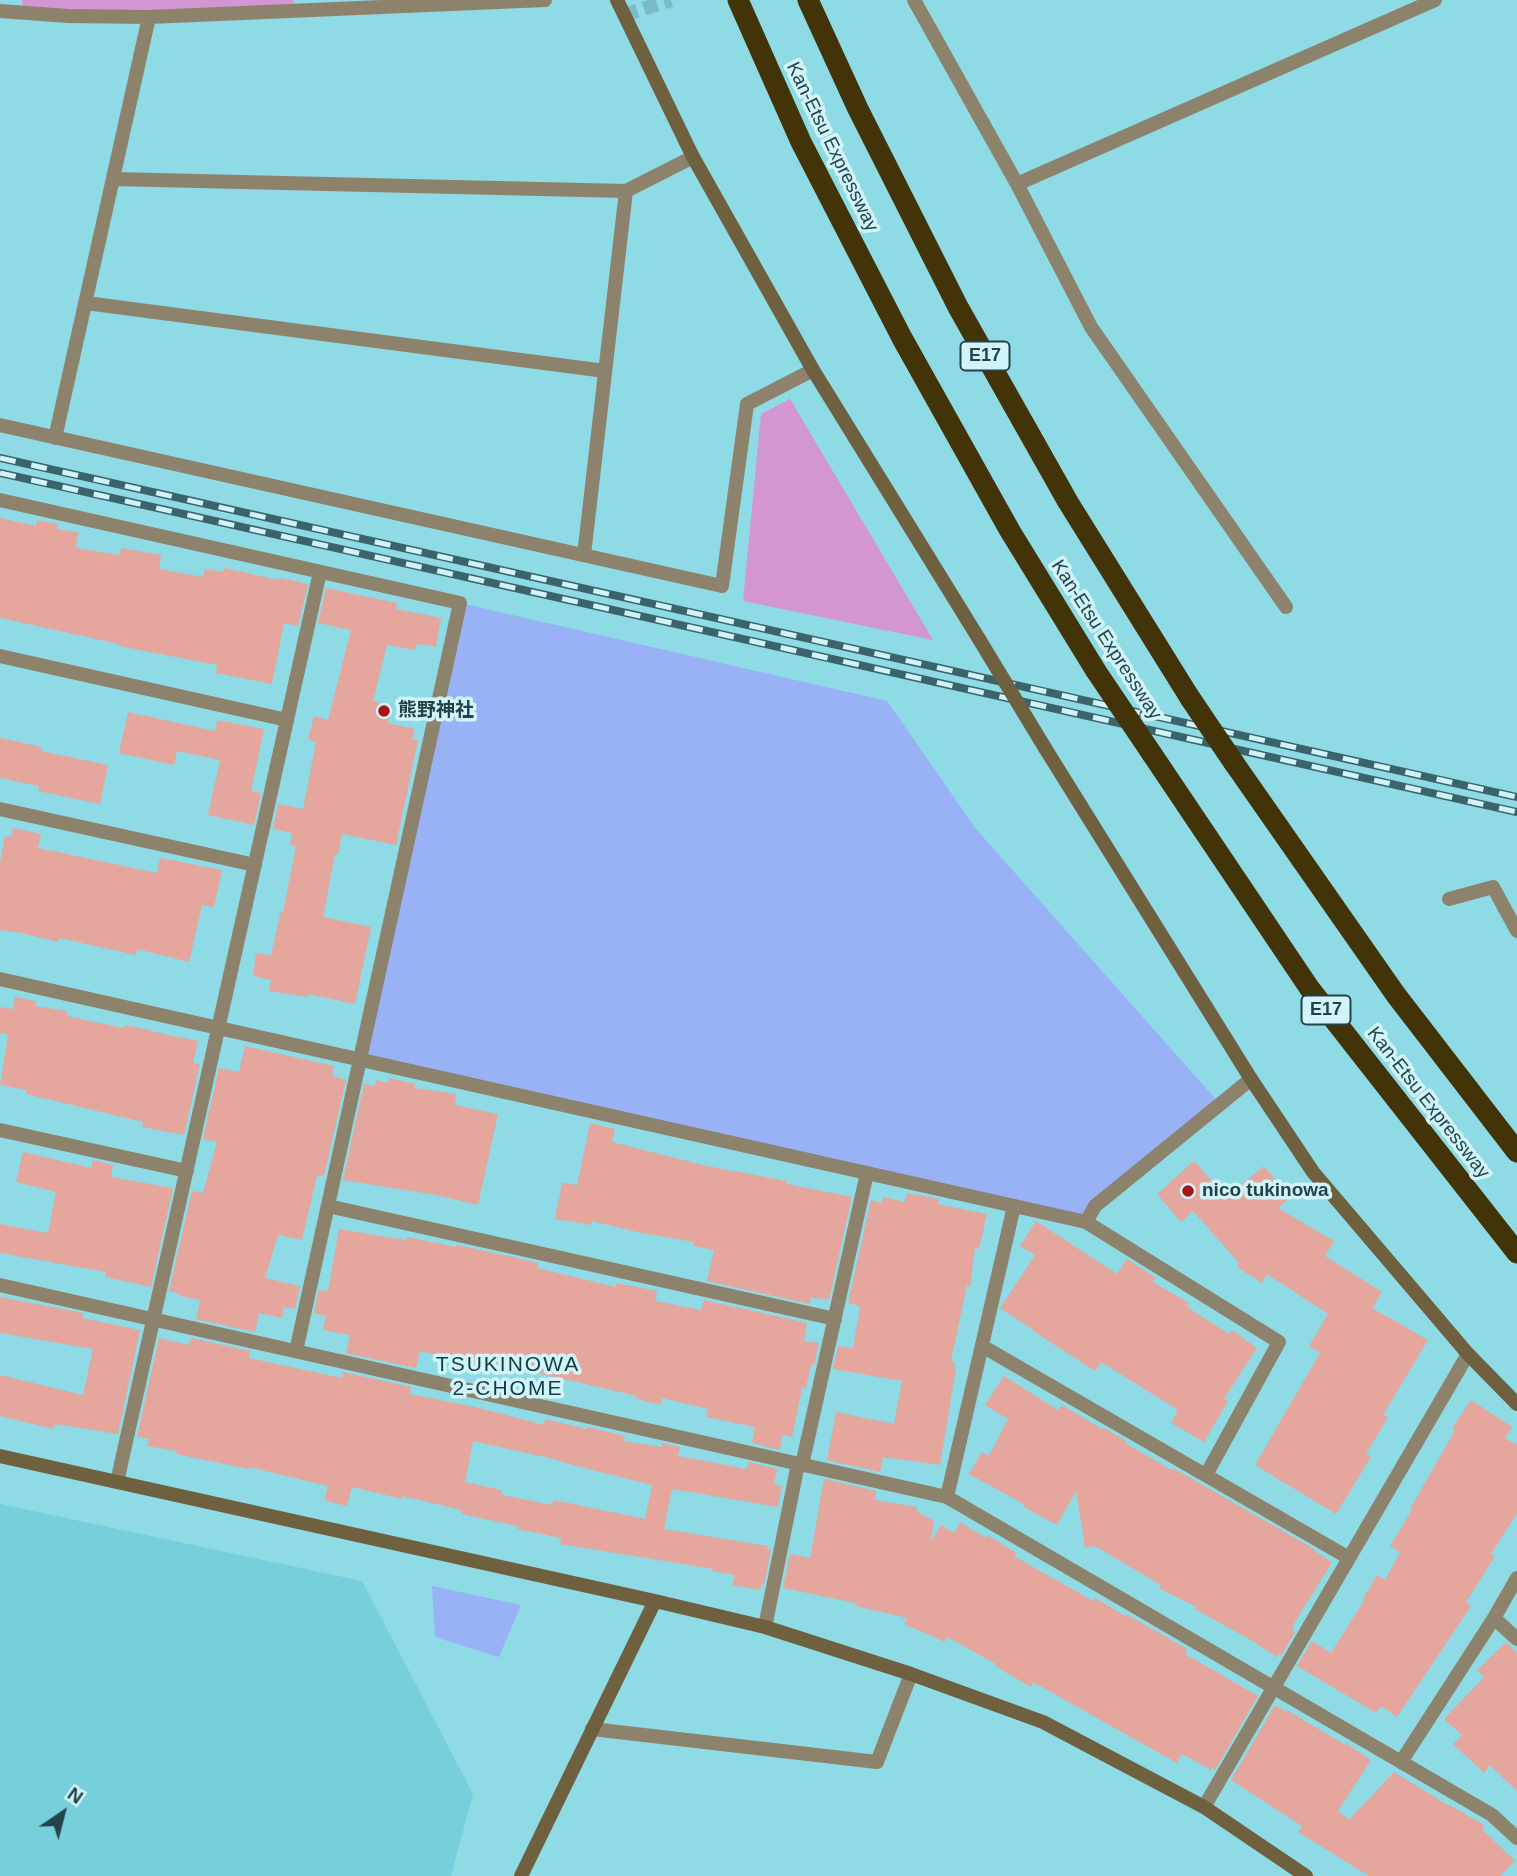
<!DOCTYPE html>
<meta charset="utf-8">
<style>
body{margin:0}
#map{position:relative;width:1517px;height:1876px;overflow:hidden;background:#8edae5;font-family:Helvetica,sans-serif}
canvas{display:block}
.north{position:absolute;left:28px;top:1778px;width:70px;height:70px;-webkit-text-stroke:5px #d0f4fa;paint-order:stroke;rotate:35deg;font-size:19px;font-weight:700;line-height:28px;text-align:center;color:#234347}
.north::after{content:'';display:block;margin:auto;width:24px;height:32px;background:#234347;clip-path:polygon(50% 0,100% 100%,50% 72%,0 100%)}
</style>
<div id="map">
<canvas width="1517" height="1876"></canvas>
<div class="north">N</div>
</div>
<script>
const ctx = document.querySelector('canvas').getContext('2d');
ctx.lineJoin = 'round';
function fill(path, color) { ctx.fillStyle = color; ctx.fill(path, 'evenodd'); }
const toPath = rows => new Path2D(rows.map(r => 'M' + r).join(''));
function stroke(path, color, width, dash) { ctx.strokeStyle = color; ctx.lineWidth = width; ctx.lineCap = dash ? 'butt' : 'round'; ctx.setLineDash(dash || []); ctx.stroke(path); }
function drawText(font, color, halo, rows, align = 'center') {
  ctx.font = font + ' Helvetica,"Noto Sans JP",sans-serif'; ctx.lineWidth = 7; ctx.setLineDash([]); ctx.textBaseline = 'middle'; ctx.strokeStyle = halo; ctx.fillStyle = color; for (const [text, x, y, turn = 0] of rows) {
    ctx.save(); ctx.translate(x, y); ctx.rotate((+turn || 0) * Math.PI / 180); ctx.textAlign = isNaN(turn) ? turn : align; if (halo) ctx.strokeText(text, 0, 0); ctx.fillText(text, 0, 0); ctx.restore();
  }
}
const built = toPath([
 [0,1504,362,1581,473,1794,451,1876,0,1876]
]);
const green = toPath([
 [22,0,293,0,293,11,22,12],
 [790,399,933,640,743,601,761,414]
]);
const water = toPath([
 [460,603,887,701,976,829,1220,1104,1086,1222,360,1060],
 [432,1586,521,1605,499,1657,435,1637]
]);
const building = toPath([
 [0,518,36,526,37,520,58,524,57,529,78,532,76,548,120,555,121,548,161,555,159,569,203,577,205,569,223,572,224,568,279,580,280,578,308,584,298,626,284,623,272,684,216,673,217,665,119,646,119,644,0,618],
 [326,588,397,603,396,609,441,618,436,647,417,644,415,650,387,645,373,701,392,706,388,723,415,729,412,740,418,740,396,845,342,834,338,855,335,854,323,917,371,927,355,1004,308,994,308,997,269,991,271,980,253,976,256,953,271,955,281,911,283,912,296,846,290,845,292,833,273,829,278,804,303,809,316,742,308,740,314,716,328,720,351,630,318,623],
 [128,712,215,731,217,720,264,729,251,791,261,793,254,825,208,815,220,760,177,751,174,765,119,753],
 [0,738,42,747,41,751,108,765,100,804,38,791,39,786,0,778],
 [13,828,41,834,38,848,157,873,160,858,222,870,214,907,202,905,189,962,137,949,136,955,59,938,58,942,22,933,0,930,0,863,5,836,11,837],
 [15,997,36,1001,35,1006,67,1011,67,1016,124,1028,125,1025,151,1030,150,1031,198,1041,193,1063,200,1064,184,1135,142,1127,143,1122,26,1094,27,1090,0,1085,8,1034,0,1033,0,1007,13,1009],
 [245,1046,334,1066,332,1076,346,1080,324,1176,317,1175,302,1240,278,1235,265,1278,300,1286,295,1309,284,1307,282,1318,259,1313,255,1332,196,1319,200,1300,180,1296,180,1294,169,1291,192,1191,203,1193,217,1142,203,1139,219,1068,239,1072],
 [389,1078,415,1084,414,1088,456,1094,455,1105,498,1114,478,1205,436,1195,343,1180,364,1084,375,1086,376,1080,388,1083],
 [590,1123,615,1129,612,1142,707,1166,787,1181,787,1184,852,1197,829,1300,811,1297,810,1304,707,1281,714,1250,693,1246,694,1242,637,1232,592,1221,592,1225,555,1219,562,1183,577,1185],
 [23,1152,91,1168,93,1160,113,1165,111,1177,173,1188,151,1287,105,1277,106,1272,0,1253,0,1224,48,1233,56,1192,16,1182],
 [1194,1161,1226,1197,1264,1166,1290,1198,1278,1208,1334,1241,1325,1256,1382,1292,1372,1308,1428,1340,1383,1415,1388,1417,1366,1454,1371,1457,1336,1514,1255,1465,1320,1353,1309,1346,1328,1314,1267,1274,1262,1283,1237,1267,1239,1263,1193,1211,1181,1222,1157,1194],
 [907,1193,939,1199,938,1204,987,1214,979,1249,975,1248,970,1287,967,1285,951,1361,955,1362,954,1367,956,1368,940,1465,883,1457,880,1472,827,1460,836,1412,894,1424,902,1381,833,1369,838,1346,853,1348,860,1306,848,1303,871,1200,882,1203,883,1197,905,1202],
 [1036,1221,1117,1274,1127,1259,1156,1278,1153,1282,1189,1303,1187,1307,1229,1334,1232,1330,1257,1348,1224,1399,1228,1401,1204,1442,1171,1423,1178,1410,1101,1362,1095,1371,1036,1333,1036,1332,1000,1308,1035,1255,1020,1246],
 [339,1229,406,1240,407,1237,456,1247,456,1245,472,1248,538,1263,537,1268,616,1287,616,1283,657,1291,655,1301,701,1310,704,1300,807,1323,804,1341,819,1343,814,1365,811,1365,806,1388,802,1388,792,1437,782,1435,780,1450,752,1443,755,1427,706,1417,708,1409,662,1398,661,1405,636,1399,637,1396,477,1359,476,1363,420,1351,416,1368,346,1353,350,1335,323,1330,326,1316,314,1313,319,1290,328,1291],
 [0,1297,83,1313,82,1318,140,1330,118,1434,55,1424,53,1429,0,1416,0,1375,83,1395,93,1349,0,1333],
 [159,1338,189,1345,191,1338,250,1351,249,1358,342,1378,343,1372,411,1387,410,1394,479,1408,544,1425,545,1419,587,1429,588,1427,625,1436,623,1441,661,1447,662,1443,680,1447,678,1456,747,1469,748,1462,777,1469,774,1484,782,1486,778,1507,672,1489,664,1529,768,1546,767,1549,771,1550,764,1585,761,1584,760,1590,732,1585,735,1575,712,1571,713,1569,560,1544,561,1538,517,1529,518,1526,461,1514,462,1510,402,1496,402,1499,352,1487,347,1506,324,1500,328,1486,249,1467,249,1469,176,1454,177,1451,147,1446,149,1439,137,1437],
 [473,1441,562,1461,561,1462,652,1485,645,1519,554,1500,552,1505,502,1495,502,1490,465,1482],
 [1004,1376,1058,1410,1062,1405,1102,1429,1104,1428,1126,1441,1125,1443,1172,1470,1173,1468,1314,1549,1313,1550,1332,1562,1295,1622,1292,1630,1295,1632,1281,1656,1278,1654,1277,1657,1249,1639,1195,1609,1196,1607,1159,1588,1161,1585,1095,1546,1085,1548,1076,1491,1057,1525,1024,1507,1025,1505,969,1474,982,1452,989,1456,1008,1419,985,1405],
 [1471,1400,1512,1427,1505,1438,1517,1445,1517,1513,1491,1554,1495,1556,1466,1602,1471,1606,1397,1717,1381,1706,1376,1713,1297,1666,1312,1641,1331,1653,1365,1599,1363,1598,1377,1575,1385,1580,1400,1552,1390,1546,1412,1510,1410,1509,1455,1430,1452,1428],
 [824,1479,876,1491,875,1500,917,1507,916,1511,934,1521,931,1542,941,1525,954,1533,960,1522,986,1538,988,1535,1016,1553,1014,1556,1095,1602,1094,1597,1125,1616,1126,1614,1187,1649,1185,1654,1258,1696,1215,1770,1213,1768,1211,1770,1182,1754,1177,1763,1033,1682,1031,1687,995,1666,996,1664,947,1637,945,1642,904,1624,907,1618,856,1606,856,1603,783,1588,790,1554,810,1558],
 [1506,1642,1517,1653,1517,1791,1490,1765,1484,1773,1453,1744,1462,1735,1444,1719,1484,1677,1477,1670],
 [1275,1705,1286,1712,1287,1710,1345,1745,1346,1743,1371,1760,1338,1811,1349,1820,1394,1772,1449,1806,1450,1805,1484,1825,1482,1829,1515,1861,1500,1876,1369,1876,1298,1832,1302,1826,1231,1780]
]);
const streetTunnel = toPath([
 [624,15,671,0]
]);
const street = toPath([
 [914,0,1017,184,1091,327,1286,607],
 [0,11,68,16,149,17,545,0],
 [113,179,626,191],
 [1017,184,1435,0],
 [86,303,605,371],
 [0,425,722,586,747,404,813,370],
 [55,438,149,17],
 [0,500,460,603,296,1351],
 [584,555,626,191,693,157],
 [0,656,287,720],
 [0,809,255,865],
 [1449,899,1493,887,1517,931],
 [0,979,1086,1222,1279,1342,1206,1475],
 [0,1130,187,1171],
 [328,1206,835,1319],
 [1086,1222,1095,1206,1251,1079],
 [0,1285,947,1497,1492,1815,1517,1838],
 [982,1346,1349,1558],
 [802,1465,867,1173],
 [117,1482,320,572],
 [947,1497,1014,1206],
 [1494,1618,1517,1639],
 [765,1627,798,1464],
 [592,1729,877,1762,911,1674],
 [1401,1762,1494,1618,1517,1578],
 [1204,1807,1468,1354]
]);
const secondary = toPath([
 [617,0,693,157,813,370,979,639],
 [1045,748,1251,1079,1313,1172,1468,1354,1517,1404],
 [0,1456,655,1601,765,1627,911,1674,1043,1722,1204,1807,1306,1876],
 [521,1876,655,1601]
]);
const highway = toPath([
 [738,0,801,142,902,338,1010,531,1096,671],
 [808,0,858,109,958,307,1068,502,1190,698],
 [1152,754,1310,989,1517,1253],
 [1234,763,1396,995,1517,1152]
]);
const rail = toPath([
 [0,458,1517,797],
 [0,473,1517,812]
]);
const secondaryBridge = toPath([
 [979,639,1045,748]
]);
const highwayBridge = toPath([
 [1096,671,1152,754],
 [1190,698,1234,763]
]);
const markers = [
 [384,711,7,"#a81417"],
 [1188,1191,7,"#a81417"]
];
const shields = [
 [985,356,49],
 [1326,1010,49]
];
const shieldNames = [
 ["E17",985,356],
 ["E17",1326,1010]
];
const streetNames = [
 ["Kan-Etsu Expressway",832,147,64],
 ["Kan-Etsu Expressway",1106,640,57],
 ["Kan-Etsu Expressway",1428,1103,52]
];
const poiNames = [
 ["熊野神社",398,711],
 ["nico tukinowa",1202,1191]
];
const neighbourhoodNames = [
 ["TSUKINOWA",508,1365],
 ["2-CHOME",508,1389]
];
fill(built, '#78cfdc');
fill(green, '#d496d3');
fill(water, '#98b2f5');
fill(building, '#e5a69d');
stroke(streetTunnel, '#79bcc5', 14, [14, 7]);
stroke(street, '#8d836d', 14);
stroke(secondary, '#6f603f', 14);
stroke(highway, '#433308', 21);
stroke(rail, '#3a6469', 8);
stroke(rail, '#d0f4fa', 5, [16]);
stroke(secondaryBridge, '#6f603f', 14);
stroke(highwayBridge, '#433308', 21);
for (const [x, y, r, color] of markers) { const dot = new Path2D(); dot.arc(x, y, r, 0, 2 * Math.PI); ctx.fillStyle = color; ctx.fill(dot); stroke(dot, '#d0f4fa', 2.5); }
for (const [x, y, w] of shields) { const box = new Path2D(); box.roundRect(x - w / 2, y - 14.5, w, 29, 5); ctx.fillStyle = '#d0f4fa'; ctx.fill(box); stroke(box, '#234347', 2); }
drawText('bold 18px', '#234347', null, shieldNames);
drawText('19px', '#234347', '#d0f4fa', streetNames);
drawText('bold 19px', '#234347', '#d0f4fa', poiNames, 'left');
ctx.letterSpacing = '2px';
drawText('21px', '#143d43', '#d0f4fa', neighbourhoodNames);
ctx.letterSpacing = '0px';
</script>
